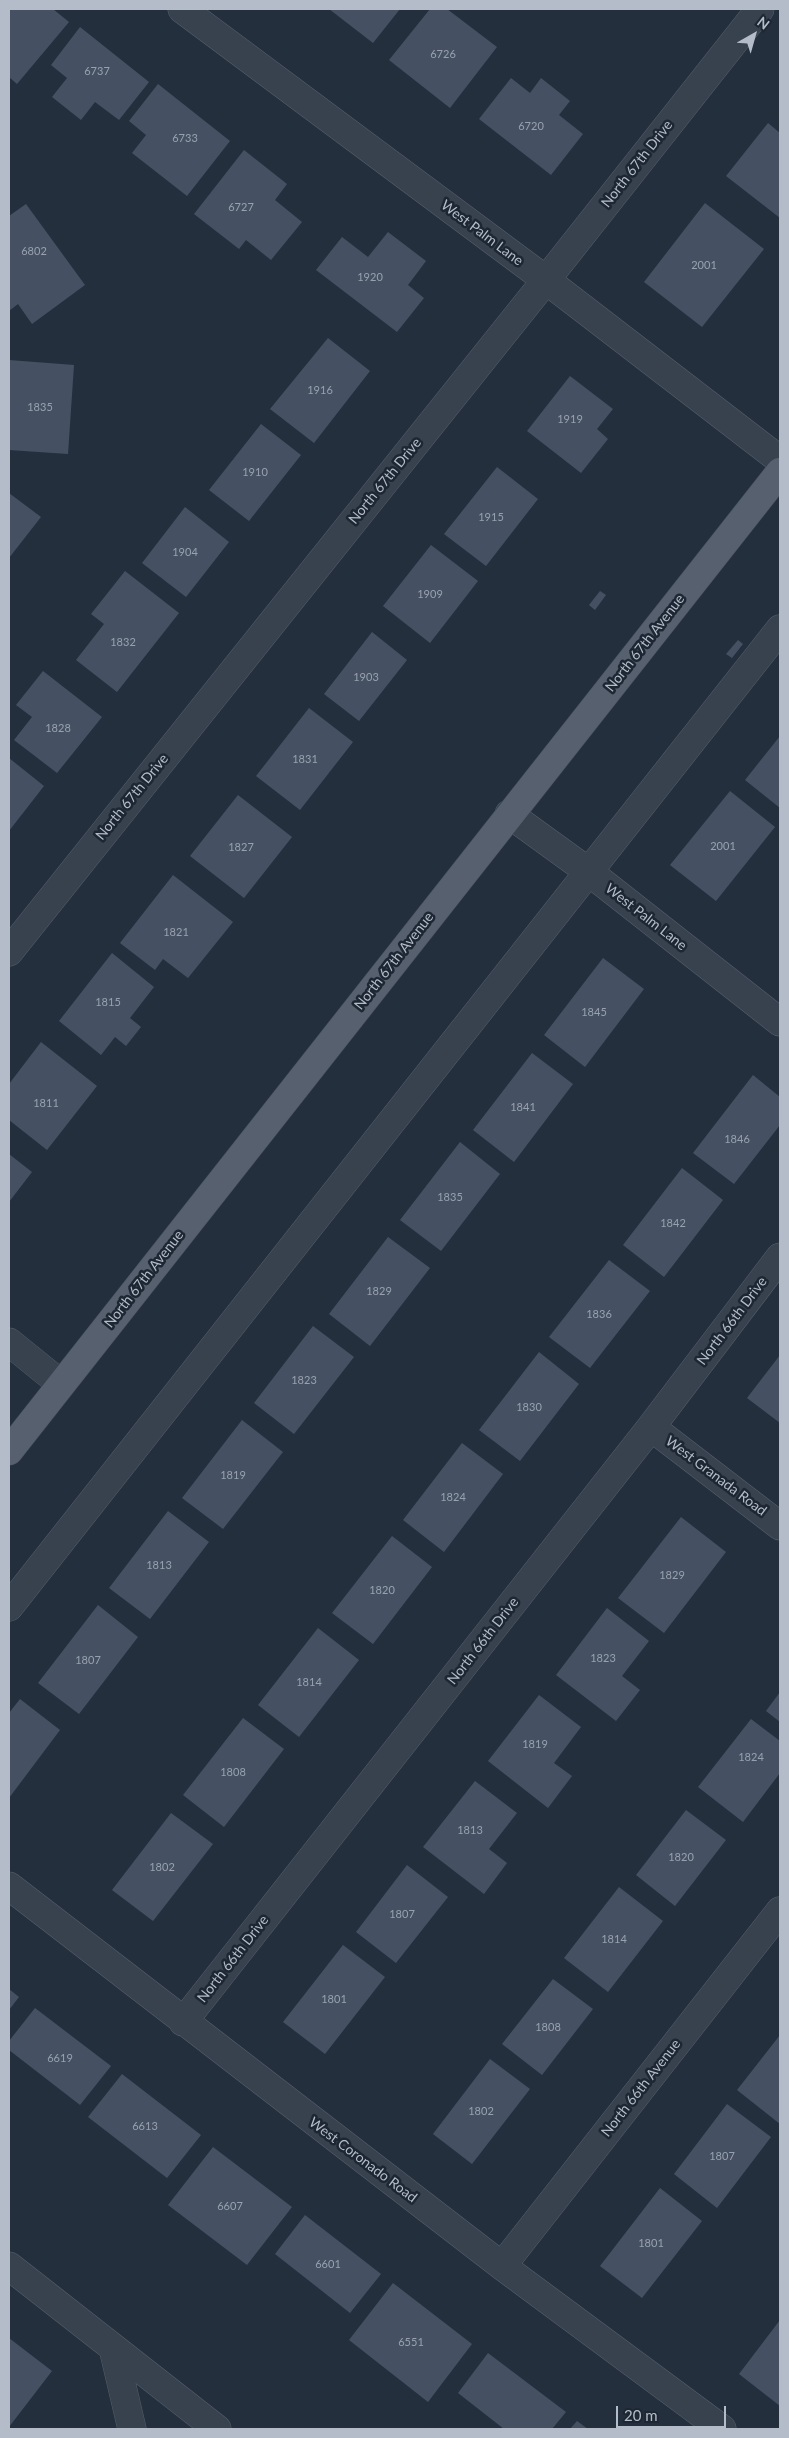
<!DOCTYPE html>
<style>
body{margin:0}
#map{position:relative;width:789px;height:2438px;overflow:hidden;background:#242f3e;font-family:Lato,sans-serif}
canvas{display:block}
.frame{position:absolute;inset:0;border:10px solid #b4bcc9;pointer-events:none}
.north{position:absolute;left:729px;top:10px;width:50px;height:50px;-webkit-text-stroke:4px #1d2633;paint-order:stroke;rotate:38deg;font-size:14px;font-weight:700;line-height:20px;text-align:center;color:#b4bcc9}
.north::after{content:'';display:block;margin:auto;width:18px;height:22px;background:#b4bcc9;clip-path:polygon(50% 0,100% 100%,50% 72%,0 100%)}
.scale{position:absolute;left:616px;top:2406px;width:110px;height:22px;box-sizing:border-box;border:2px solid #b4bcc9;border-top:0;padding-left:6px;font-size:15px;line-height:18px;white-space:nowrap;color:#b4bcc9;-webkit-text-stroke:4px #1d2633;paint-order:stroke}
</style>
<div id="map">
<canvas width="789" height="2438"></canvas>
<div class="frame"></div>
<div class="north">N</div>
<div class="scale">20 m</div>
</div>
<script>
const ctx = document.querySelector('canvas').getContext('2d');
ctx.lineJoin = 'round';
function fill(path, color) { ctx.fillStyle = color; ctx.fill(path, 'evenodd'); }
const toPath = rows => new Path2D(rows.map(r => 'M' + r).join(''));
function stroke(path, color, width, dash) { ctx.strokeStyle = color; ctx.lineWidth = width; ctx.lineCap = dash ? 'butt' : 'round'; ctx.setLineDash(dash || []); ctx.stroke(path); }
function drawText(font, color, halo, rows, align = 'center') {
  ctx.font = font + ' Lato,sans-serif'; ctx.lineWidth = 5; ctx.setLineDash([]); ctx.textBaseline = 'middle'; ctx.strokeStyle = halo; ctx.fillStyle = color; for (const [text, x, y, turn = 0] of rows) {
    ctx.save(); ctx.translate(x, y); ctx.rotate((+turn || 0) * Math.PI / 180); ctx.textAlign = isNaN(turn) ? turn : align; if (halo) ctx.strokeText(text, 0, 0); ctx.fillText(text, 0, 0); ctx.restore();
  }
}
const building = toPath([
 [9,9,53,9,69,22,17,84,9,77],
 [329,9,400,9,373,43],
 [430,9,447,9,497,47,450,108,389,60],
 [80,27,149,82,119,120,95,102,81,120,52,97,67,78,51,65],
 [511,78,530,93,541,78,570,101,559,115,583,134,551,175,479,119],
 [158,84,230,141,187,196,132,153,146,135,129,121],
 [768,123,780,133,780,218,726,176],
 [244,150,287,184,275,200,302,222,271,260,246,240,239,249,194,214],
 [705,203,764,249,702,327,644,282],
 [26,204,85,285,32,324,18,304,9,311,9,216],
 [388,232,426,261,408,285,424,298,397,332,316,270,342,237,368,257],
 [328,338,370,371,314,443,270,409],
 [9,360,74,365,68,454,9,450],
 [570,376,613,409,597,429,608,439,581,473,527,431],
 [261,424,301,455,249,521,209,490],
 [497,467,538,499,486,566,444,534],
 [9,493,41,517,9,558],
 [185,507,229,542,186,597,142,563],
 [431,545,478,581,430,643,383,606],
 [125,571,179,613,117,692,76,660,104,624,91,614],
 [600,591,606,595,595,610,589,605],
 [372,632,407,660,359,721,324,694],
 [738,640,743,644,732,658,726,654],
 [43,671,102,717,57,773,14,740,32,717,16,705],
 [309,708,353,742,300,810,256,776],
 [780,736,780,808,745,780],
 [9,758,44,786,9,831],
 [730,791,775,827,716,901,670,865],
 [238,795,292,837,244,898,190,856],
 [173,875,233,922,188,978,163,959,155,970,120,943],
 [112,953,154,987,130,1018,141,1027,126,1046,115,1037,101,1055,59,1021],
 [603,958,644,989,585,1067,544,1035],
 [41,1042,97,1086,47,1150,9,1120,9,1084],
 [532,1053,573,1084,514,1162,473,1130],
 [753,1075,780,1097,780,1125,734,1184,693,1153],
 [460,1142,500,1174,441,1251,400,1220],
 [9,1154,32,1172,9,1202],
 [682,1168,723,1200,664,1277,623,1245],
 [388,1237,430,1268,370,1346,329,1314],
 [609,1260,650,1291,590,1368,549,1337],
 [313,1326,354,1357,294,1434,254,1403],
 [539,1352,579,1384,520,1461,479,1430],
 [780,1355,780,1423,747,1398],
 [242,1420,283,1452,223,1529,182,1498],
 [462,1443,503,1474,444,1552,403,1520],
 [168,1511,209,1542,150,1619,109,1588],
 [681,1517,726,1552,664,1633,618,1598],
 [392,1536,432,1567,373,1644,332,1613],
 [98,1605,138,1637,79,1714,38,1683],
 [607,1608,649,1641,622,1676,640,1690,616,1721,556,1675],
 [318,1628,359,1660,299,1737,258,1705],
 [780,1692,780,1722,766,1711],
 [539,1695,581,1727,554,1763,572,1776,548,1808,488,1761],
 [20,1699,60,1730,9,1798,9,1713],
 [243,1718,284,1749,224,1827,183,1795],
 [751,1719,780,1741,780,1773,743,1822,698,1787],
 [475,1781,517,1813,489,1849,507,1863,484,1894,423,1847],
 [686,1810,726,1840,675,1906,636,1875],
 [171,1813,213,1844,153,1921,112,1890],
 [407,1865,448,1897,396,1963,356,1932],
 [619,1887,663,1921,608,1992,564,1958],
 [343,1945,385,1977,325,2054,283,2022],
 [553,1979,593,2009,542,2075,502,2044],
 [9,1989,19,1997,9,2010],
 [35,2008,111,2066,80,2105,9,2050,9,2041],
 [780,2035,780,2124,737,2090],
 [490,2059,530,2089,472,2164,433,2134],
 [122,2074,201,2135,167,2178,88,2117],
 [727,2104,771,2137,717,2208,674,2174],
 [213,2147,292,2207,247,2265,168,2205],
 [660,2188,702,2221,642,2298,600,2266],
 [305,2215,381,2274,350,2313,275,2254],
 [393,2283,472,2344,428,2402,349,2340],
 [780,2320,780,2406,739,2374],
 [9,2338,52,2371,9,2427],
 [488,2353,566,2412,552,2429,504,2429,458,2393],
 [577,2421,588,2429,570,2429]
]);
const minor = toPath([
 [182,9,546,280,780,460],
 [509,814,589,872,780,1022],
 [9,952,546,280,760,9],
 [9,1342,61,1384],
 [651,1427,780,1526],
 [9,1607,780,629],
 [9,1886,502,2266,722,2429],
 [183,2022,651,1427,780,1257],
 [9,2266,217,2429],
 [502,2266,780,1911],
 [113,2348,132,2429]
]);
const major = toPath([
 [9,1451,780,472]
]);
const numberNames = [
 ["6726",443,54],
 ["6737",97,71],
 ["6720",531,126],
 ["6733",185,138],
 ["6727",241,207],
 ["6802",34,251],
 ["2001",704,265],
 ["1920",370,277],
 ["1916",320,390],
 ["1835",40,407],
 ["1919",570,419],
 ["1910",255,472],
 ["1915",491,517],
 ["1904",185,552],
 ["1909",430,594],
 ["1832",123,642],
 ["1903",366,677],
 ["1828",58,728],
 ["1831",305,759],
 ["2001",723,846],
 ["1827",241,847],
 ["1821",176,932],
 ["1815",108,1002],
 ["1845",594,1012],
 ["1811",46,1103],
 ["1841",523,1107],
 ["1846",737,1139],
 ["1835",450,1197],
 ["1842",673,1223],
 ["1829",379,1291],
 ["1836",599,1314],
 ["1823",304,1380],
 ["1830",529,1407],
 ["1819",233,1475],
 ["1824",453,1497],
 ["1813",159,1565],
 ["1829",672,1575],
 ["1820",382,1590],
 ["1823",603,1658],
 ["1807",88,1660],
 ["1814",309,1682],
 ["1819",535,1744],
 ["1824",751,1757],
 ["1808",233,1772],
 ["1813",470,1830],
 ["1820",681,1857],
 ["1802",162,1867],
 ["1807",402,1914],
 ["1814",614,1939],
 ["1801",334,1999],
 ["1808",548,2027],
 ["6619",60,2058],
 ["1802",481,2111],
 ["6613",145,2126],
 ["1807",722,2156],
 ["6607",230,2206],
 ["1801",651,2243],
 ["6601",328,2264],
 ["6551",411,2342]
];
const streetNames = [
 ["North 67th Drive",637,164,-52],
 ["West Palm Lane",482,233,37],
 ["North 67th Drive",385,481,-51],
 ["North 67th Avenue",645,643,-52],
 ["North 67th Drive",132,797,-51],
 ["West Palm Lane",646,917,38],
 ["North 67th Avenue",394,961,-52],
 ["North 67th Avenue",144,1279,-52],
 ["North 66th Drive",732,1321,-53],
 ["West Granada Road",716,1476,37],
 ["North 66th Drive",483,1641,-52],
 ["North 66th Drive",233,1959,-52],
 ["North 66th Avenue",641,2088,-52],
 ["West Coronado Road",363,2160,37]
];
fill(building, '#455162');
stroke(minor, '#565f6c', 29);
stroke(major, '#414a57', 29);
stroke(minor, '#38414e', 28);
stroke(major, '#56606e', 28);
drawText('11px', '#98a1af', null, numberNames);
drawText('14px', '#b4bcc9', '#1d2633', streetNames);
</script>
